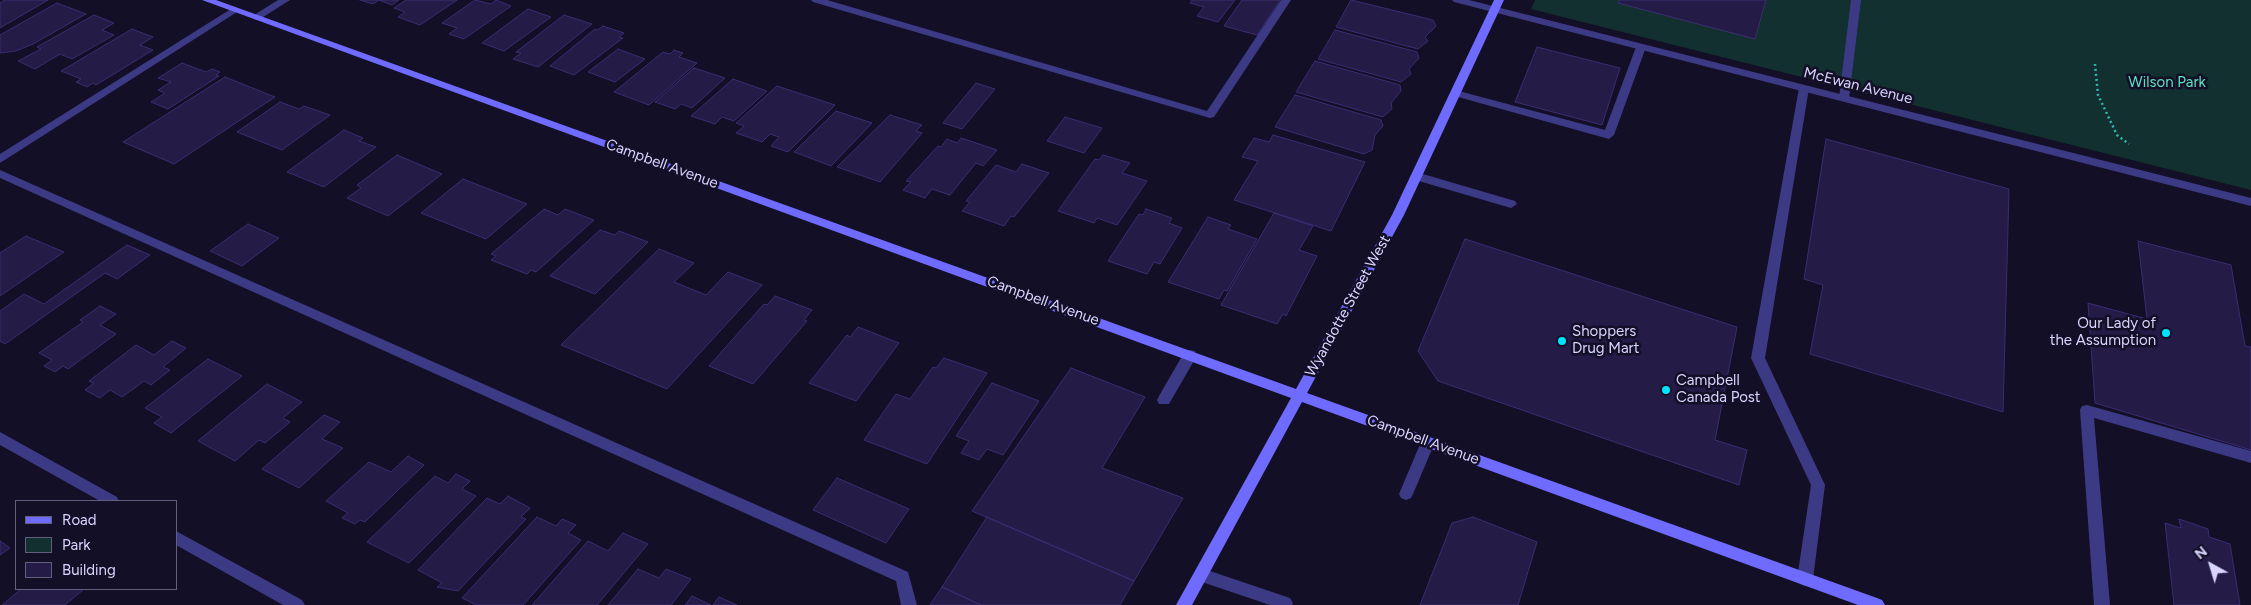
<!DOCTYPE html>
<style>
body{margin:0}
#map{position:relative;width:2251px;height:605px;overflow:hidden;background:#130f26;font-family:Figtree,sans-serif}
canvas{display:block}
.legend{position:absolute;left:15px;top:500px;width:162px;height:90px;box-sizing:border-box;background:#130f26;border:1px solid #625e7d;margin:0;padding:6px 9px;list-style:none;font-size:15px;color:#d9d4ff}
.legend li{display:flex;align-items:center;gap:10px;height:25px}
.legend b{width:25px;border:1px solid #625e7d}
.north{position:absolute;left:2186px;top:540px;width:50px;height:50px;-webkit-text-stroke:4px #130f26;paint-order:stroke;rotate:321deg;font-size:14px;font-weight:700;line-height:20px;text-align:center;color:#d9d4ff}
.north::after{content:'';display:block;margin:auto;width:18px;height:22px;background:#d9d4ff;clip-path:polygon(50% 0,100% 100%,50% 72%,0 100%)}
</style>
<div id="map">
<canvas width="2251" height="605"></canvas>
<ul class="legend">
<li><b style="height:6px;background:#6f6bff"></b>Road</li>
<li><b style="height:14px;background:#12302f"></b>Park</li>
<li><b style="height:14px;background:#241b47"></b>Building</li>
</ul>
<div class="north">N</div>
</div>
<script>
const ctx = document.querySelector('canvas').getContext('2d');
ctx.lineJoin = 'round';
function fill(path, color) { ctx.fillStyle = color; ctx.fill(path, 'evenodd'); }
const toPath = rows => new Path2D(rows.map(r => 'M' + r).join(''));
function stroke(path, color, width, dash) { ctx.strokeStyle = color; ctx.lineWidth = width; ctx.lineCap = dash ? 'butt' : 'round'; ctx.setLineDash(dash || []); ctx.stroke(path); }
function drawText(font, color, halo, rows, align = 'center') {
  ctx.font = font + ' Figtree,sans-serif'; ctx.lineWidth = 5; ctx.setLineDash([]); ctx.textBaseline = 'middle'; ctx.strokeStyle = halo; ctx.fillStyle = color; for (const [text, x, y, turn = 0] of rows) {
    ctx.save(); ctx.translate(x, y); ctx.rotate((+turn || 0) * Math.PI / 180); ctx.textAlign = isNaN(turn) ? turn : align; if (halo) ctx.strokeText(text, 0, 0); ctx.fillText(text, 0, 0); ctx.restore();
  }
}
const green = toPath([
 [1535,0,2251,0,2251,190,1531,9]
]);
const building = toPath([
 [5,0,48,0,0,28,0,3,5,0],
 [360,0,399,0,392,5,379,0,373,4,360,0],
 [406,0,457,0,420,25,398,17,405,12,394,8,406,0],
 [475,0,491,4,496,0,511,6,464,39,449,34,457,28,442,23,475,0],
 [1192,0,1235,0,1218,22,1197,16,1204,7,1190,3,1192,0],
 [1242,0,1280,0,1257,35,1224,26,1242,0],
 [1351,0,1433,20,1436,26,1425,37,1428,41,1418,49,1336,27,1351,0],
 [1620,0,1766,0,1755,39,1618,3,1620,0],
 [57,3,86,14,33,44,16,51,0,53,0,35,57,3],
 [528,9,551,17,504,51,482,43,528,9],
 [94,15,114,23,102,30,114,35,72,59,60,54,35,69,18,61,41,49,37,47,94,15],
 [564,15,592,24,538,67,513,59,521,53,516,52,564,15],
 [603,26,624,33,619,37,623,38,574,75,550,66,595,29,597,30,603,26],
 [132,29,153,37,140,45,153,50,96,85,93,83,87,87,76,82,81,79,61,71,132,29],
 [1335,30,1417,52,1419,58,1409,69,1411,74,1401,82,1318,59,1335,30],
 [1537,47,1620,68,1602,125,1515,102,1537,47],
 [618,49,645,59,615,82,588,72,618,49],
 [674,50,683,53,679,57,697,63,649,105,614,92,663,52,670,54,674,50],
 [1315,61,1400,85,1401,91,1391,103,1392,109,1383,117,1296,92,1315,61],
 [182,63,206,72,212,69,220,72,216,75,219,76,168,109,151,102,165,93,158,90,171,82,158,78,182,63],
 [694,68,725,78,692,108,681,104,675,109,655,102,694,68],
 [225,77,275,97,174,164,123,142,225,77],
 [733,79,767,91,734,121,722,117,715,124,691,116,733,79],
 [976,83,995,89,962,129,943,123,976,83],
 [777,86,835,105,788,152,771,146,779,137,770,134,762,142,736,133,744,126,736,123,777,86],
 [1295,95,1381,120,1383,126,1375,135,1372,150,1364,154,1275,127,1295,95],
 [280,102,299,109,304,106,330,115,282,150,237,132,280,102],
 [836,111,872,123,831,166,794,152,836,111],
 [890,115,922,125,916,131,922,133,880,182,837,167,890,115],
 [1065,117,1102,128,1084,153,1047,141,1065,117],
 [344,130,363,138,359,141,376,147,324,187,287,172,344,130],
 [1273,135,1365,162,1331,231,1234,200,1258,161,1242,157,1254,138,1269,142,1273,135],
 [961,138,997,150,983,166,976,163,950,195,932,189,925,198,903,190,911,182,906,181,938,146,941,147,947,139,957,143,961,138],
 [1826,139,2009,189,2003,412,1810,354,1823,285,1804,279,1826,139],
 [397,155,442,174,388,216,347,198,361,188,357,185,397,155],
 [1103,155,1130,163,1122,173,1147,181,1117,225,1097,218,1094,223,1058,211,1095,159,1099,160,1103,155],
 [1022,164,1049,173,1014,217,1011,216,1004,226,962,211,970,202,966,201,996,165,1016,172,1022,164],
 [463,179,527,204,486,239,421,213,463,179],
 [544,209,558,215,565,209,594,220,536,272,531,270,527,274,491,260,496,256,491,254,544,209],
 [1146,209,1172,218,1169,223,1182,228,1160,264,1154,262,1147,274,1108,261,1139,214,1143,215,1146,209],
 [1274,213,1313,226,1299,250,1317,256,1286,316,1283,314,1277,324,1221,305,1274,213],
 [1208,217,1231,225,1228,229,1257,239,1227,291,1224,290,1219,299,1168,282,1208,217],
 [248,224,279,238,242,266,210,251,248,224],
 [600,230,615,235,619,231,648,242,595,294,550,276,600,230],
 [26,236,64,252,0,296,0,253,26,236],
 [1465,239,1737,327,1715,440,1747,450,1739,485,1438,381,1418,351,1465,239],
 [2138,241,2231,265,2245,346,2251,347,2251,450,2095,403,2088,303,2147,319,2138,241],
 [127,245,150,255,117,279,105,273,5,344,0,341,0,311,24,294,44,304,127,245],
 [659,249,694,263,674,282,706,295,728,272,762,285,667,389,561,345,659,249],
 [775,296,812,310,804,320,807,321,753,384,709,366,764,304,767,305,775,296],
 [100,306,116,314,100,325,116,334,68,369,63,366,55,372,44,366,52,360,39,353,83,322,80,320,100,306],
 [858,327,899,343,856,401,809,383,847,335,850,337,858,327],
 [172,341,186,348,163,367,170,370,151,385,144,381,122,397,110,390,100,398,85,390,94,383,89,381,136,345,154,355,172,341],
 [944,358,987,373,927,464,864,440,896,394,910,399,933,367,936,368,944,358],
 [208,359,242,376,171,433,154,423,162,417,145,408,208,359],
 [1071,368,1145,397,1102,468,1183,498,1134,581,972,511,1071,368],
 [992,383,1039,401,1003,455,987,449,979,460,961,453,969,441,956,436,992,383],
 [267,384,302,402,283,418,290,422,265,443,259,440,235,461,198,441,267,384],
 [324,415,340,422,322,439,343,448,299,488,262,469,324,415],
 [408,456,424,465,365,522,360,520,355,524,342,518,348,513,326,501,369,462,391,472,408,456],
 [456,474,470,481,462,489,476,496,409,563,367,542,435,476,448,483,456,474],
 [837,478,909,509,886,543,813,510,837,478],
 [508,496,530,508,521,517,526,519,458,591,437,587,442,583,418,570,487,498,500,504,508,496],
 [537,517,556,526,562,519,576,525,568,533,581,540,523,605,476,605,462,598,537,517],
 [987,517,1134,581,1120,605,981,605,942,587,987,517],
 [1473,517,1537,542,1518,605,1420,605,1452,523,1473,517],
 [2179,519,2208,529,2209,537,2230,544,2240,605,2174,605,2165,523,2181,528,2179,519],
 [623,533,648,544,597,605,532,605,588,541,608,551,623,533],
 [0,541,10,548,0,555,0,541],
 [638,569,659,578,666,569,691,579,671,605,608,605,638,569],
 [942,587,981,605,930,605,942,587],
 [21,589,81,589,83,590,65,605,2,605,21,589],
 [692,596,711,605,685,605,692,596],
 [719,597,737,605,713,605,719,597]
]);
const path = toPath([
 [2095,64,2098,95,2117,135,2129,144]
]);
const lane = toPath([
 [278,0,290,0,260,19,256,20,251,17,278,0],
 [811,0,827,0,1207,111,1281,0,1291,0,1214,117,1210,118,813,2,811,0],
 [1851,0,1861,0,1849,98,1844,101,1839,98,1851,0],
 [234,7,239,10,237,12,0,163,0,154,234,7],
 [1641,44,1646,47,1614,135,1609,139,1451,95,1450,93,1455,90,1605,130,1636,47,1641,44],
 [1804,85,1809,88,1765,358,1825,485,1813,579,1810,584,1805,586,1800,584,1797,579,1811,485,1751,358,1799,88,1804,85],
 [0,170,908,572,917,605,901,605,896,581,0,178,0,170],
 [1416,172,1515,201,1517,204,1511,208,1412,179,1410,176,1416,172],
 [1190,350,1195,351,1196,355,1195,359,1169,404,1159,404,1157,400,1159,396,1185,351,1190,350],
 [2087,405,2251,451,2251,463,2094,418,2110,605,2094,605,2080,410,2082,406,2087,405],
 [1428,436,1433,438,1435,442,1413,494,1411,498,1406,500,1401,498,1399,494,1421,442,1423,438,1428,436],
 [1201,568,1290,598,1293,603,1292,605,1270,605,1196,580,1194,575,1196,570,1201,568]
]);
const street = toPath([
 [1452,0,1469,0,2251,198,2251,206,1454,2,1452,0],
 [0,432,117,497,119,501,100,501,0,445,0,432],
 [176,531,302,600,305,605,283,605,176,545,176,531]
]);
const secondary = toPath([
 [202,0,216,0,1296,389,1392,215,1494,0,1504,0,1404,215,1307,393,1877,598,1882,600,1885,605,1858,605,1302,402,1192,605,1176,605,1291,398,202,0]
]);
const markers = [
 [2166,333,5,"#00e5ff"],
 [1562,341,5,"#00e5ff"],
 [1666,390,5,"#00e5ff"]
];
const parkNames = [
 ["Wilson Park",2167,83]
];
const streetNames = [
 ["McEwan Avenue",1858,86,14],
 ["Campbell Avenue",662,164,20],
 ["Campbell Avenue",1043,301,20],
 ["Wyandotte Street West",1348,306,-61],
 ["Campbell Avenue",1423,440,20]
];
const poiNames = [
 ["Our Lady of",2156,324,"right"],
 ["the Assumption",2156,341,"right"],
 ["Shoppers",1572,332],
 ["Drug Mart",1572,349],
 ["Campbell",1676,381],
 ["Canada Post",1676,398]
];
fill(green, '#12302f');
fill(building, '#241b47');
stroke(building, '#3b2d73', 1);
stroke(path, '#2fb8b0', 2.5, [2, 3]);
fill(lane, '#3d3a85');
fill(street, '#3d3a85');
fill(secondary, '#6f6bff');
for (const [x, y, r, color] of markers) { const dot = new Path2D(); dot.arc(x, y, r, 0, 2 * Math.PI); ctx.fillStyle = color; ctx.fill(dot); stroke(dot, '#130f26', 2); }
drawText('15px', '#5fe0c0', '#130f26', parkNames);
drawText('15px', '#d9d4ff', '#130f26', streetNames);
drawText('15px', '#d9d4ff', '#130f26', poiNames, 'left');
</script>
